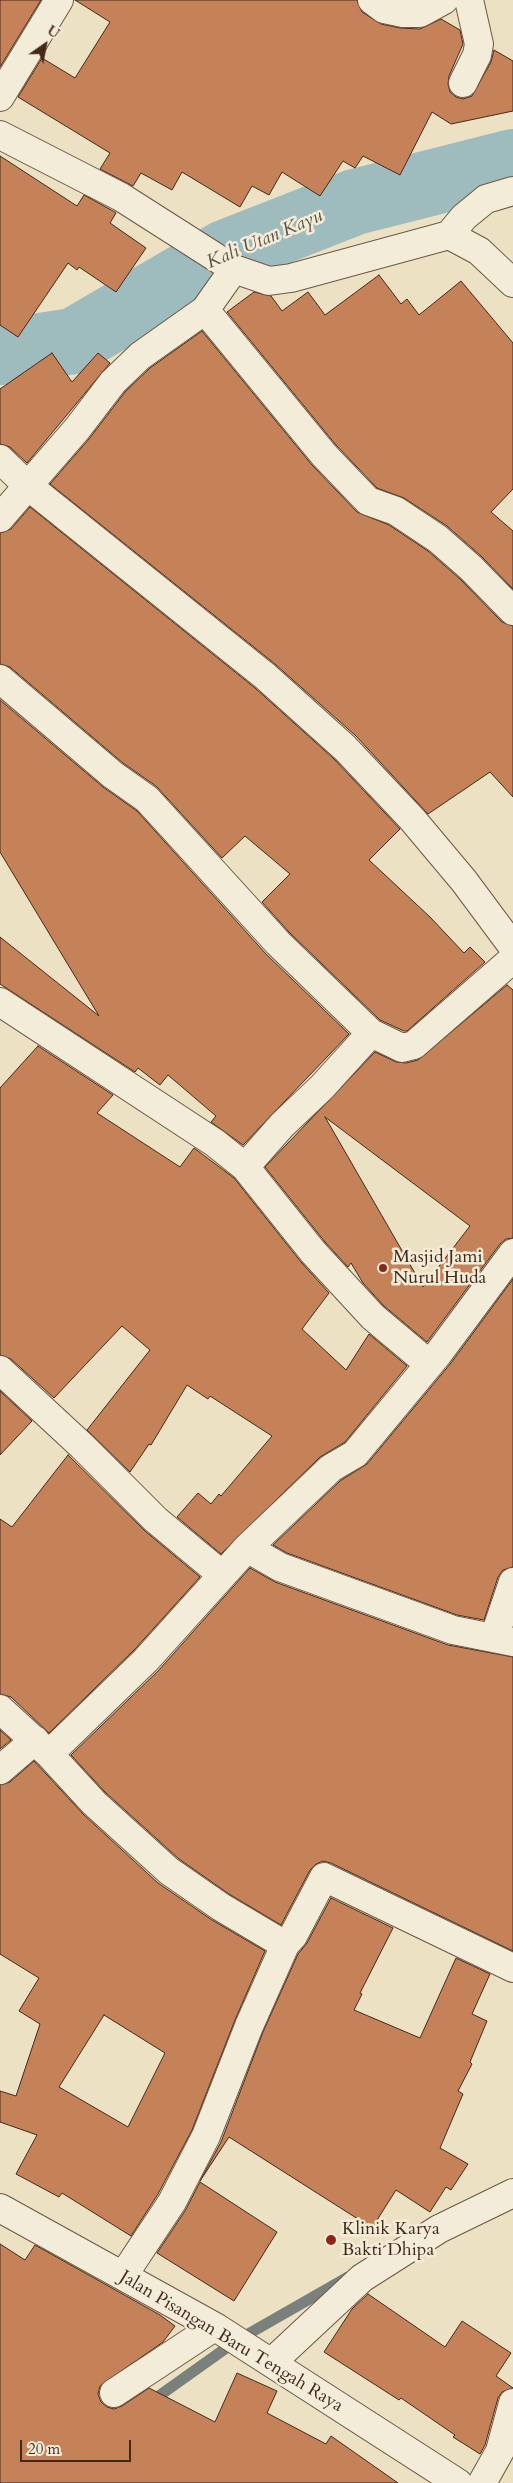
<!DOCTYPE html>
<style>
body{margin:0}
#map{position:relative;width:513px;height:2483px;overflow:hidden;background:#ece1c3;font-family:Cardo,serif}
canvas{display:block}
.north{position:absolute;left:20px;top:20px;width:50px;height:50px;-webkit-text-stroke:4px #f3ecd8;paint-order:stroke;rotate:33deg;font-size:14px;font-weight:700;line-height:20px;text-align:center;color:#44291a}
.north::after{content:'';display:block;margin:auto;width:18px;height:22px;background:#44291a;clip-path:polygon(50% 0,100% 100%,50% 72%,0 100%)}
.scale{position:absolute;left:20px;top:2440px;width:111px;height:22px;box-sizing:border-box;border:2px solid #44291a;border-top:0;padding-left:6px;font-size:15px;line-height:18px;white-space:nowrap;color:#44291a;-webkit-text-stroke:4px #f3ecd8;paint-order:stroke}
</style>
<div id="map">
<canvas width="513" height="2483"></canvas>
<div class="north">U</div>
<div class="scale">20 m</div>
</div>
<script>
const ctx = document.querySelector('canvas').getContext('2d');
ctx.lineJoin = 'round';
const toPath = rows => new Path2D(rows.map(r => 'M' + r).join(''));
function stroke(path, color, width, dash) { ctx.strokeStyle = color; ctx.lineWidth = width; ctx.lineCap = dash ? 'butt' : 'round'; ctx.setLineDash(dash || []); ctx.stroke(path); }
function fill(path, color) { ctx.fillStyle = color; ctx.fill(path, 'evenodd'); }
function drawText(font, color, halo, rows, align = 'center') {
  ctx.font = font + ' Cardo,serif'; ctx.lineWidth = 5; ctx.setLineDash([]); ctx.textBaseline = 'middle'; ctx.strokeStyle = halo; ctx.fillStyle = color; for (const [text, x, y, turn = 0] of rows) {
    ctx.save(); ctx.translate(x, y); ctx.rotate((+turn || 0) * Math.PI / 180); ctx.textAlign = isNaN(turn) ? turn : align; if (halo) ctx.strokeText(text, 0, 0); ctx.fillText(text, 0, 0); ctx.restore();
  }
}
const stream = toPath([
 [149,2403,236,2341,348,2277]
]);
const river = toPath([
 [0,352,74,341,225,253,355,202,513,162]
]);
const building = toPath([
 [0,0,41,0,0,67,0,0],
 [75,0,357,0,362,12,381,24,400,28,420,29,441,19,460,30,463,44,449,76,448,84,450,92,456,97,463,99,472,96,491,62,494,50,513,61,513,111,451,124,432,112,400,175,363,156,355,168,343,161,320,196,282,172,269,195,252,186,240,207,182,172,172,190,141,173,133,186,100,169,110,153,18,97,42,58,75,78,110,22,75,0],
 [0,156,77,206,84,195,113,211,116,213,110,223,146,248,116,292,79,267,77,270,68,263,18,337,0,325,0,156],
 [379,275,401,304,407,299,419,315,461,281,513,343,513,489,491,512,513,531,513,589,481,556,447,526,404,498,377,488,336,445,227,312,254,292,271,296,282,311,308,292,325,315,379,275],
 [202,331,312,465,357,512,389,525,428,551,460,579,502,622,513,626,513,797,490,772,428,814,356,736,275,664,50,484,89,439,125,392,150,368,202,331],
 [52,353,72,382,98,353,110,363,27,463,10,447,0,444,0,389,52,353],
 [30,507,255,688,334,759,400,829,369,860,430,917,464,953,470,947,485,962,407,1031,404,1031,380,1020,289,932,262,902,290,874,245,836,222,858,156,786,123,763,10,667,0,664,0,533,11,529,30,507],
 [0,700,103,787,137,811,266,954,349,1034,243,1145,211,1122,216,1116,168,1075,160,1085,138,1068,135,1072,0,984,0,937,99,1016,0,852,0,700],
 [507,985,513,990,513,1238,506,1239,500,1244,427,1342,384,1306,363,1283,351,1263,348,1267,325,1242,265,1167,375,1052,396,1062,406,1063,418,1060,507,985],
 [325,1117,470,1226,423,1287,325,1117],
 [38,1046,113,1095,97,1113,180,1167,194,1148,234,1178,301,1262,329,1293,302,1329,346,1370,369,1334,407,1366,345,1442,320,1457,221,1554,177,1517,198,1493,211,1504,219,1494,221,1496,272,1436,210,1396,208,1399,187,1385,151,1445,149,1444,130,1472,87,1430,150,1350,122,1326,54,1398,11,1359,0,1355,0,1088,38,1046],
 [513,1279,513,1567,503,1570,498,1577,484,1620,457,1615,287,1553,273,1545,340,1481,367,1464,451,1363,513,1279],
 [0,1391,32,1421,0,1455,0,1391],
 [68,1455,145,1531,200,1577,135,1649,49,1733,11,1697,0,1694,0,1519,12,1527,68,1455],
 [250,1568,275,1582,448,1645,513,1657,513,1951,331,1863,323,1861,316,1864,310,1870,281,1925,229,1894,179,1859,105,1792,71,1755,158,1671,250,1568],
 [0,1730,11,1740,0,1749,0,1730],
 [34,1761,84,1815,158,1883,212,1920,265,1951,235,2020,192,2130,158,2194,131,2236,62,2193,59,2197,16,2174,37,2135,0,2122,0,2091,16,2096,40,2024,19,2011,39,1978,0,1954,0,1785,10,1782,34,1761],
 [104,2015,165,2053,128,2127,59,2087,104,2015],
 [331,1898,393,1928,360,1993,362,1994,354,2010,420,2038,456,1958,490,1974,472,2014,487,2021,470,2062,472,2064,458,2091,463,2094,440,2148,468,2164,451,2190,446,2187,430,2212,396,2190,372,2228,229,2137,200,2181,221,2142,263,2032,298,1954,307,1943,331,1898],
 [200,2182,277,2232,234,2301,157,2253,185,2211,200,2182],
 [0,2244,25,2260,35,2245,160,2315,175,2326,163,2342,100,2386,98,2394,101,2402,107,2407,114,2409,122,2406,149,2388,215,2422,237,2373,277,2391,267,2413,326,2444,331,2436,398,2483,0,2483,0,2244],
 [368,2294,445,2347,462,2321,511,2353,496,2376,513,2388,502,2392,498,2398,485,2445,480,2454,453,2437,455,2435,401,2398,399,2400,324,2352,352,2309,368,2294]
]);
const minor = toPath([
 [372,0,384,9,403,13,420,13,444,0],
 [463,83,477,55,479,44,469,0],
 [0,97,59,0],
 [0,135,121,197,234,269,269,281,291,278,449,235,479,251,513,283],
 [449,235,464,217,486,199,513,191],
 [205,310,324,455,368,501,396,511,438,539,471,568,513,611],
 [0,459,27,485,265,676,345,748,412,819,464,881,513,947],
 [0,518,77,429,113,382,140,356,205,310,234,269],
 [0,679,113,775,147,799,278,943,371,1033,322,1087,282,1125,245,1167,313,1252,373,1317,429,1364],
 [0,1002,215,1143,245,1167],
 [371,1033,402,1048,414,1045,513,959],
 [0,1370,82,1446,156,1520,221,1574],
 [247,1548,280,1567,453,1630,513,1642],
 [494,1638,513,1582],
 [0,1709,49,1754,94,1803,169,1871,221,1907,285,1945,249,2026,206,2136,172,2202,123,2276],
 [49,1754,146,1660,247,1548,331,1468,355,1454,438,1354,513,1253],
 [0,1770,35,1740],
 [285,1945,293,1936,324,1877,513,1968],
 [0,2208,217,2328,458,2483],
 [272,2362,362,2278,439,2229,513,2193],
 [114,2393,214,2327],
 [482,2483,500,2451,513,2403]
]);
const markers = [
 [383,1268,5,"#8f2418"],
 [331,2240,6,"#8f2418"]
];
const poiNames = [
 ["Masjid Jami",393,1258],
 ["Nurul Huda",393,1279],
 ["Klinik Karya",342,2230],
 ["Bakti Dhipa",342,2251]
];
const streetNames = [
 ["Jalan Pisangan Baru Tengah Raya",231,2342,31]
];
const waterNames = [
 ["Kali Utan Kayu",265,240,-23]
];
stroke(stream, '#7a817c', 11);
stroke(river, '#9ebbbe', 66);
fill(building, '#c58259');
stroke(building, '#44291a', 1);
stroke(minor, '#6e5744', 30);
stroke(minor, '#f3ecd8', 28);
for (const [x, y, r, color] of markers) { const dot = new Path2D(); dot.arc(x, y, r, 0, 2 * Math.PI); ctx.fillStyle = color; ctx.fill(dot); stroke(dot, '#f3ecd8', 2); }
drawText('18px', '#44291a', '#f3ecd8', poiNames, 'left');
drawText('18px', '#44291a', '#f3ecd8', streetNames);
drawText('italic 19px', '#5a4e43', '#f3ecd8', waterNames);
</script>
